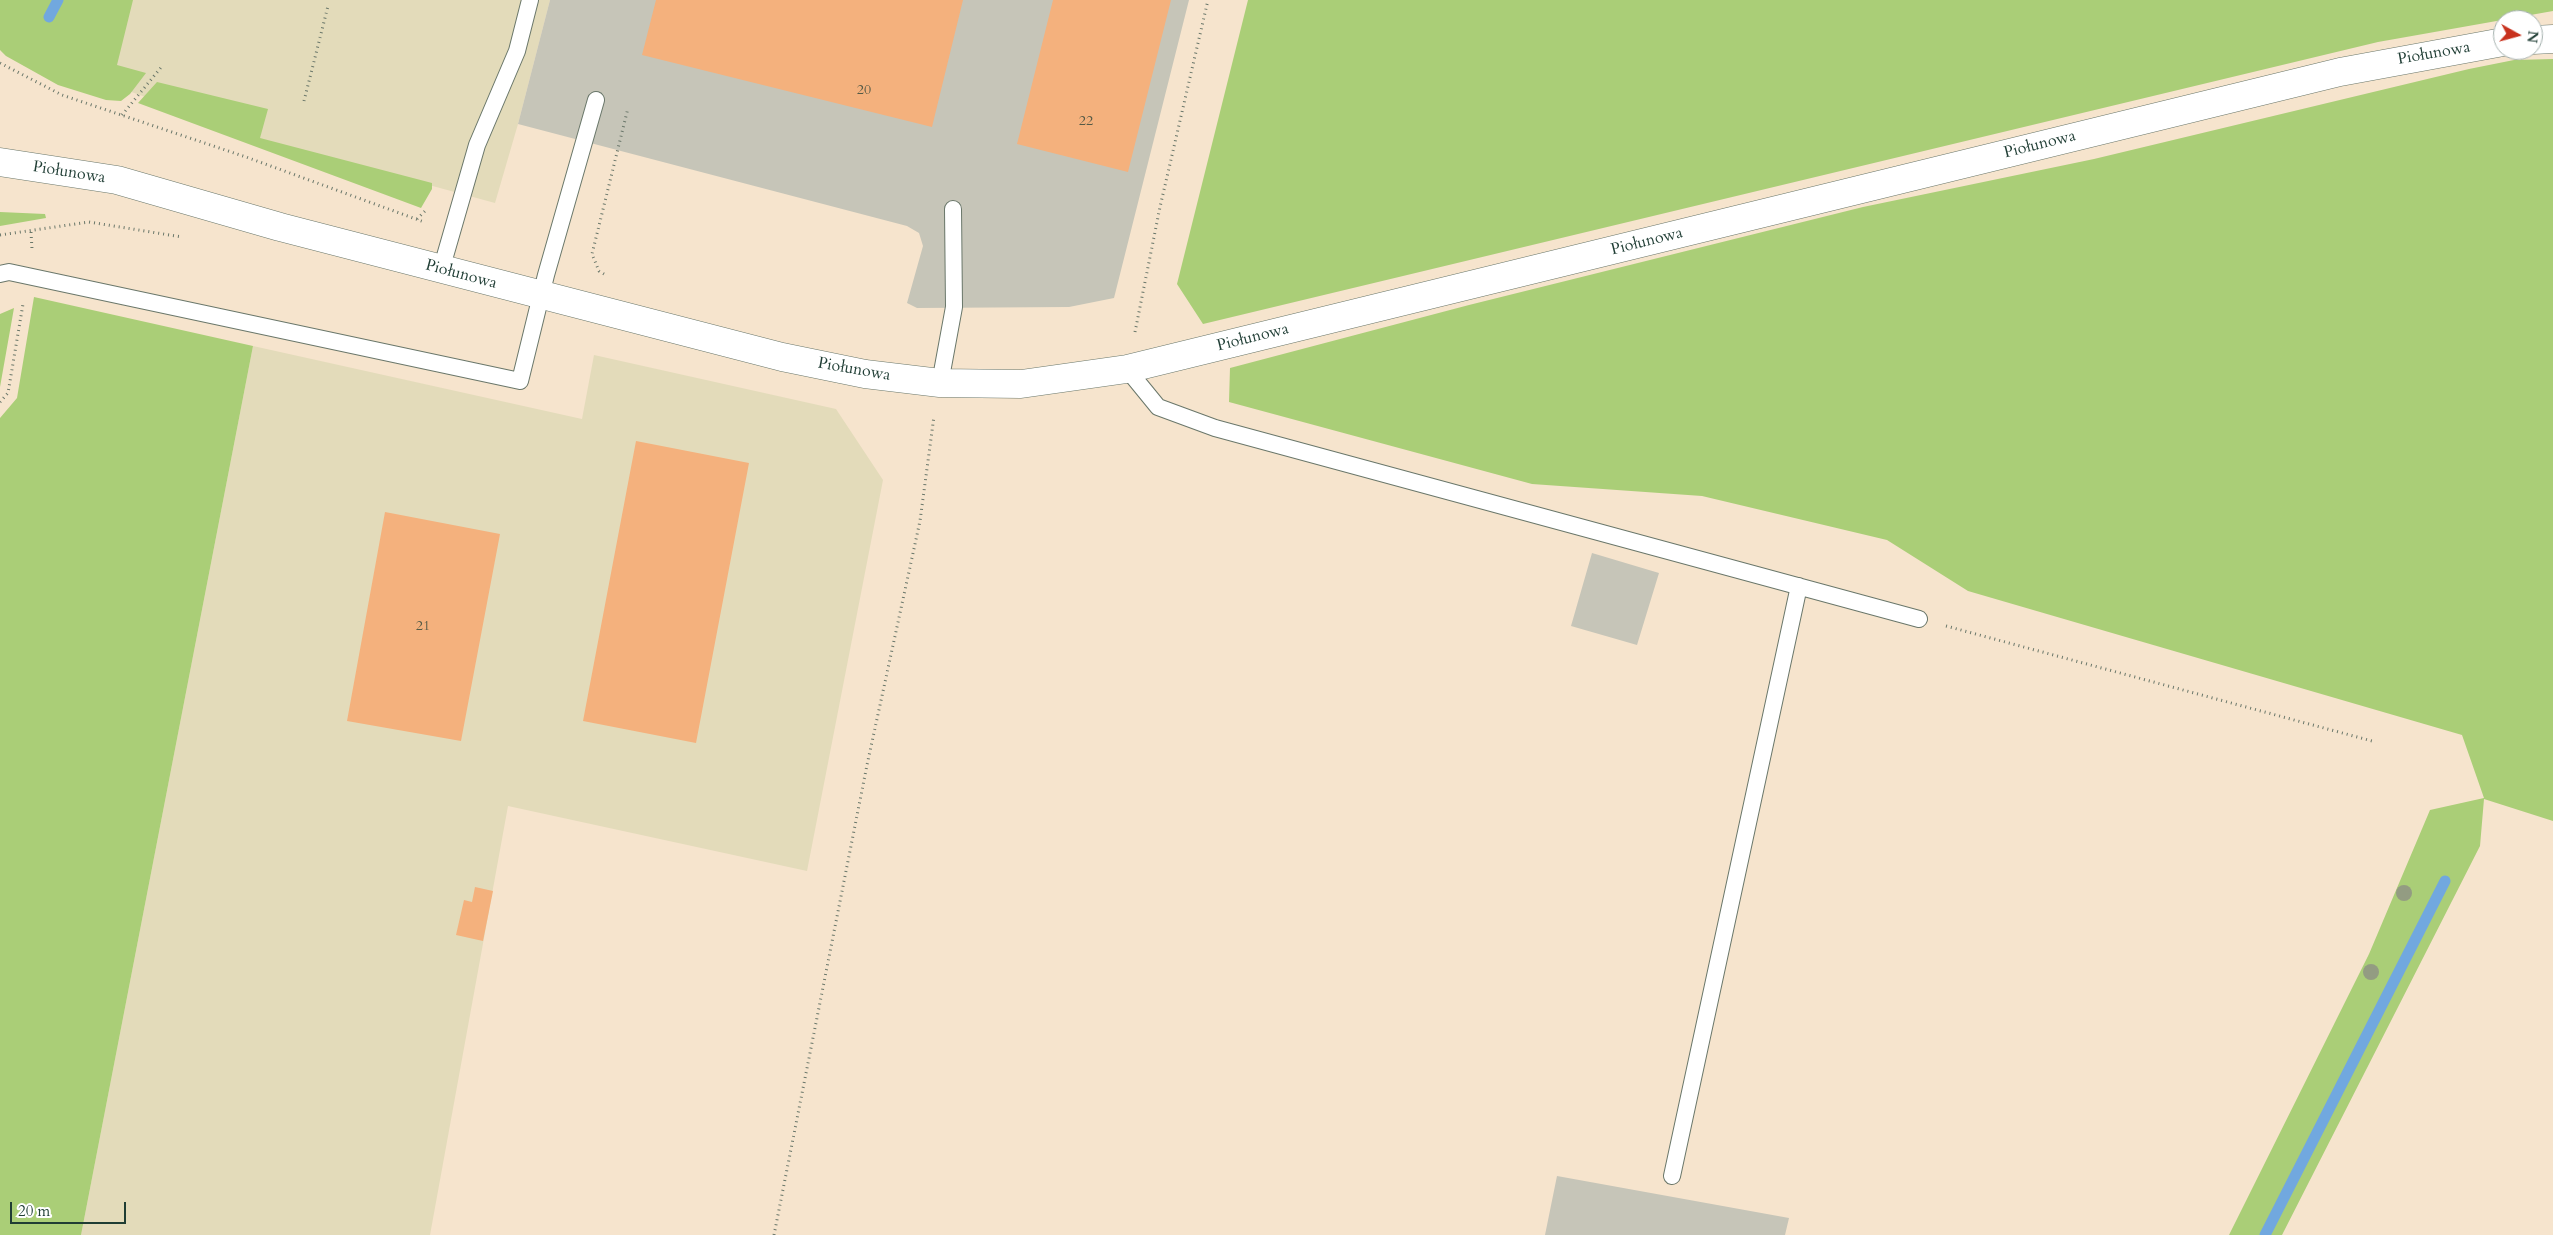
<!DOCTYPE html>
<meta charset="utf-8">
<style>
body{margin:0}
#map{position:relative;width:2553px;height:1235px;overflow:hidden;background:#f6e4cd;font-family:Cardo,serif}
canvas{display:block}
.north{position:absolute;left:2493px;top:10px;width:50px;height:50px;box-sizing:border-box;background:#fff;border:1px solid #a5b1ae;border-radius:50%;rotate:97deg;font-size:14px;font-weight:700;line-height:20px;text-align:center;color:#1f3d34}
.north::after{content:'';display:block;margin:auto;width:18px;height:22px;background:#c8321e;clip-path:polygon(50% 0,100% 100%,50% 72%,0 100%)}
.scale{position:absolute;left:10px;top:1202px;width:116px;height:22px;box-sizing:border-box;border:2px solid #1f3d34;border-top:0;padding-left:6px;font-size:15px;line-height:18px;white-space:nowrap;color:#1f3d34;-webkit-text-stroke:4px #fff;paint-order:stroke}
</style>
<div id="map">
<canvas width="2553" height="1235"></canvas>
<div class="north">N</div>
<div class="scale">20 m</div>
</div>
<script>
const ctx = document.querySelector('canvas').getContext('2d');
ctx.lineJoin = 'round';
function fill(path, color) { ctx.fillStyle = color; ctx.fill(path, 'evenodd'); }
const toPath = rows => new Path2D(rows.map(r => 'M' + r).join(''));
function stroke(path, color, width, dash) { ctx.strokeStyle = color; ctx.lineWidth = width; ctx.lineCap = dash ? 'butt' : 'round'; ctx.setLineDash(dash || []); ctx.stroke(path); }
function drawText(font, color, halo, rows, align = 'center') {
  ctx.font = font + ' Cardo,serif'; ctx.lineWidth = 5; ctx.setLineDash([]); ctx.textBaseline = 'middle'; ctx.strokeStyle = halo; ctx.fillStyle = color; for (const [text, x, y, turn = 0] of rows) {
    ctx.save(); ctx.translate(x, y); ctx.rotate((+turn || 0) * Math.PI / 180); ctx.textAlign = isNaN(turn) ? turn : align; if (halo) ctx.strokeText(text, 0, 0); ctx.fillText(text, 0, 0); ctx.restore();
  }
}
const built = toPath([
 [121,0,550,0,518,124,495,203,260,139,96,79],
 [253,346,582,419,594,355,836,409,883,480,807,871,508,806,430,1235,81,1235]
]);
const industrial = toPath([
 [550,0,1189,0,1114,298,1069,307,917,308,907,303,923,246,919,233,907,226,518,124],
 [1592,553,1659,573,1637,645,1571,626],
 [1557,1176,1789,1218,1785,1235,1545,1235]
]);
const green = toPath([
 [0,0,133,0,117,65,146,73,130,94,121,101,106,100,58,85,6,56,0,50],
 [1248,0,2553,0,2553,11,2378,42,1203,324,1177,284],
 [2553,59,2553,821,2484,799,2480,846,2282,1235,2229,1235,2369,954,2430,810,2484,798,2462,735,1968,591,1887,540,1702,496,1532,484,1229,402,1230,368,1469,305,1863,207,2094,159,2469,69,2514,60],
 [157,82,268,109,260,138,432,183,432,189,421,208,138,103],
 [0,212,45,214,46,218,0,226],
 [34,297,253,346,81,1235,0,1235,0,418,17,398],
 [14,308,0,387,0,314]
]);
const stream = toPath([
 [49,17,58,0],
 [2265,1235,2445,881]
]);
const building = toPath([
 [656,0,963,0,932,127,642,55],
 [1053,0,1171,0,1128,172,1017,144],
 [636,441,749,463,696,743,583,721],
 [385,512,500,534,461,741,347,721],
 [475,887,493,891,483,941,456,935,464,900,472,902]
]);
const path = toPath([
 [0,63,62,95,246,157,424,222],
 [304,101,328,6],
 [122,115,163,65],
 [417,219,427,209],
 [31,232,32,249],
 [0,235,89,222,182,237],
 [604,274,599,271,592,254,628,108],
 [1135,332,1160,207,1208,0],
 [0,402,8,393,23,304],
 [1946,626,2372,741],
 [774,1235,867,765,920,521,934,416]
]);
const service = toPath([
 [441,270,477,145,517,51,530,0],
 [0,274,9,272,520,381,546,275,596,100],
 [1127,369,1158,407,1215,428,1919,619],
 [940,383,954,307,953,209],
 [1672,1176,1799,586]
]);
const minor = toPath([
 [2533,40,2553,39],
 [0,162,117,180,280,227,782,357,865,374,940,383,1021,384,1127,369,2340,72,2503,42]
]);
const trees = [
 [2404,893],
 [2371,972]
];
const numberNames = [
 ["20",864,91],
 ["22",1086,122],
 ["21",423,627]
];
const streetNames = [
 ["Piołunowa",2434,54,-10],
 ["Piołunowa",2040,145,-14],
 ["Piołunowa",69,173,9],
 ["Piołunowa",1647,242,-14],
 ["Piołunowa",461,275,15],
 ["Piołunowa",1253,338,-14],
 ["Piołunowa",854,370,10]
];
fill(built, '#e3dbba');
fill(industrial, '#c6c5b8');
fill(green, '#aace77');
stroke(stream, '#71a8df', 11);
fill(building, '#f4b17d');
stroke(service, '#6a776a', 18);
stroke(minor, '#6a776a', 29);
stroke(path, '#6a776a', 3, [1, 4]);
stroke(service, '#fff', 16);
stroke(minor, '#fff', 28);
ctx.fillStyle = '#939c82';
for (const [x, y] of trees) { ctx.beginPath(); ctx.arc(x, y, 8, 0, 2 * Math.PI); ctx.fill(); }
drawText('14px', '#545a46', null, numberNames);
drawText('16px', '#1f3d34', '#fff', streetNames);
</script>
